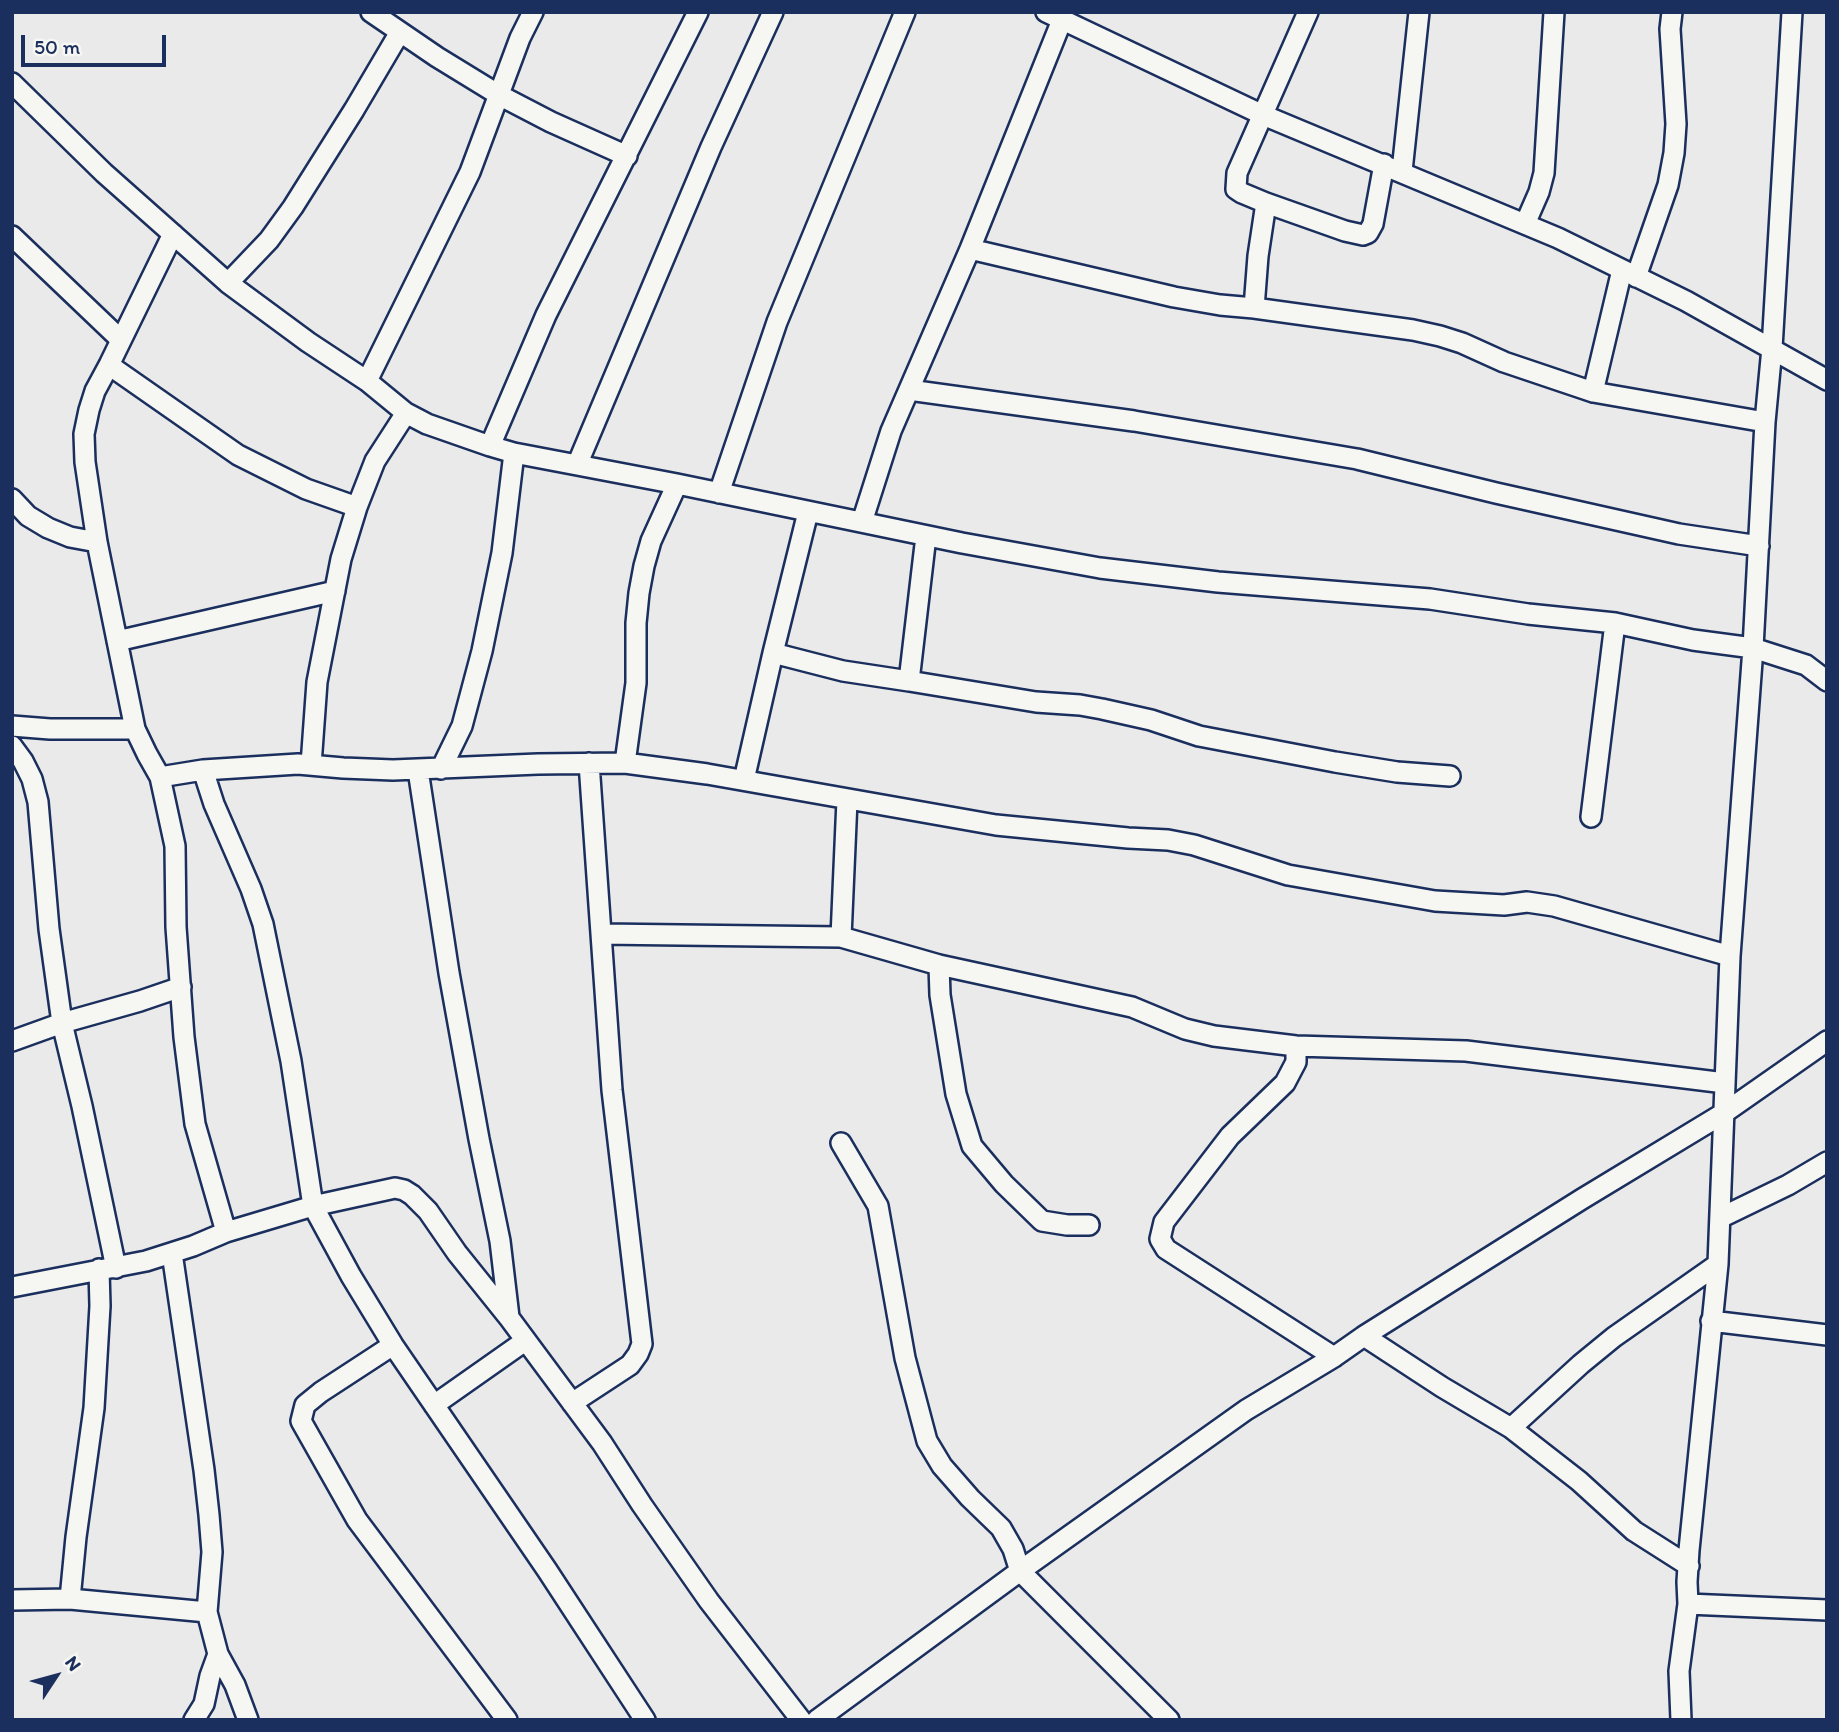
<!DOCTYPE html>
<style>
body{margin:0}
#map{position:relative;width:1839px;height:1732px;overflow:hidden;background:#e9eae9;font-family:Itim,sans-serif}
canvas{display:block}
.frame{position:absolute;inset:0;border:14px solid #1b2f5e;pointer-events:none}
.north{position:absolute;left:21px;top:1641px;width:70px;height:70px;-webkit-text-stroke:5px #f6f6f2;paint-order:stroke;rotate:54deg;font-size:19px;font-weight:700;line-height:28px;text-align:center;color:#1b2f5e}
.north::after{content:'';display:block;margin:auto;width:24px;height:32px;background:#1b2f5e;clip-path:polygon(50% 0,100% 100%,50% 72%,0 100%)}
.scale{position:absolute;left:21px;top:35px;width:145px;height:32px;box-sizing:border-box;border:4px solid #1b2f5e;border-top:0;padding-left:9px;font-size:21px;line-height:24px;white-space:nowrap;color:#1b2f5e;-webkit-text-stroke:5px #f6f6f2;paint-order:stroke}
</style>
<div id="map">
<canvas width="1839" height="1732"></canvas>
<div class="frame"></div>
<div class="north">N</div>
<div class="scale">50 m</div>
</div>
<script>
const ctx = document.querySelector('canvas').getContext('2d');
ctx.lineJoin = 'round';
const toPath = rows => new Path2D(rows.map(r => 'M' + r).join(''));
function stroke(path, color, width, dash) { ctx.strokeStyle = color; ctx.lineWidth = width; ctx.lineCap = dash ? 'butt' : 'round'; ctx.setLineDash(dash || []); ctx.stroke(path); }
const street = toPath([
 [371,12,437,57,499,95,551,122,627,156],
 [1046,12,1263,115,1558,238,1686,301,1827,380],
 [1308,12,1237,173,1236,189,1242,193,1266,203,1345,231,1363,235,1368,233,1373,224,1384,164],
 [1792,12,1772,348,1765,422,1753,648,1730,956,1718,1264,1689,1550,1687,1582,1688,1604,1827,1610],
 [12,83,104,173,228,283,308,342,367,381,406,413,427,424,490,446,514,453,677,484,962,543,1100,568,1218,582,1430,599,1528,614,1615,623,1693,640,1753,648,1806,665,1827,681],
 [1402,171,1419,12],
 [1525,224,1539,192,1544,173,1554,12],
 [173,234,109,365,95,391,89,410,84,434,85,462,97,542,135,729,147,754,160,777,203,770,298,764,343,768,393,770,538,764,625,763,707,774,996,825,1128,838,1168,840,1194,845,1288,875,1435,901,1504,905,1527,902,1554,906,1730,956],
 [12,236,121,340],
 [970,249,1174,297,1220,305,1254,308,1413,330,1440,336,1462,343,1504,362,1593,392,1765,422],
 [1636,277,1668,185,1674,153,1676,124,1670,29,1672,12],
 [228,283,269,240,293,207,354,110,400,32],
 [1254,308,1258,256,1266,203],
 [109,365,238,455,306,489,357,507],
 [367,381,470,172,520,38,533,12],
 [909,390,1134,421,1357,459,1496,493,1679,534,1759,546],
 [1593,392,1622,270],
 [490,446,546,315,698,12],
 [577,465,711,147,773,12],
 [719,493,777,322,905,12],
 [12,499,28,516,48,528,70,537,97,542],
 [862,522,891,431,970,249,1062,20],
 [926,536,909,681,1036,702,1080,705,1102,709,1151,720,1199,736,1335,762,1397,772,1450,776],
 [117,641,335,591],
 [773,653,843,671,909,681],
 [12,726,50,729,135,729],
 [12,746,23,761,32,779,38,802,49,929,62,1023,82,1106,116,1268],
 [625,763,636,683,636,623,639,593,644,566,651,541,677,484],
 [311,765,317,682,341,559,357,507,375,461,406,413],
 [441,769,462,726,482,651,502,553,514,453],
 [203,770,214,804,251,889,263,924,291,1061,313,1206,351,1276,393,1345,547,1570,645,1720],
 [418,770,449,973,479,1139,500,1241,509,1317],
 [160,777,175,846,176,927,184,1037,195,1124,226,1232],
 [744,780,773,653,808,512],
 [1591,817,1615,623],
 [601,934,841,937,939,965,1132,1007,1185,1029,1214,1036,1296,1046,1466,1051,1725,1083],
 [841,937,847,800],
 [939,965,940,995,956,1094,972,1146,1004,1184,1042,1221,1067,1225,1089,1225],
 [12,1041,62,1023,140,1001,181,987],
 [1296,1046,1296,1062,1285,1083,1230,1136,1164,1222,1160,1239,1166,1249,1334,1357],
 [841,1143,878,1206,905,1358,927,1441,942,1466,970,1498,1001,1528,1013,1549,1020,1571,1169,1720],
 [1720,1218,1788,1185,1827,1162],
 [172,1253,204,1470,209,1515,212,1552,207,1612],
 [12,1287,146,1261,193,1246,226,1232,313,1206,395,1188,404,1190,412,1195,428,1211,457,1253,510,1319,602,1443,642,1505,709,1601,801,1720],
 [1711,1321,1827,1335],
 [1364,1336,1442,1387,1511,1428,1579,1481,1634,1531,1689,1566],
 [393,1345,321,1392,305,1405,301,1421,357,1520,507,1720],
 [572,1403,630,1365,638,1354,642,1344,612,1090,589,763],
 [434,1405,525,1341],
 [1511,1428,1581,1364,1614,1337,1718,1264],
 [70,1599,76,1537,94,1408,100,1306,99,1269],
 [12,1600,70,1599,207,1612,218,1654,235,1685,248,1720],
 [194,1720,204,1704,210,1676,218,1654],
 [817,1720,1020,1571,1246,1410,1334,1357,1364,1336,1582,1199,1724,1113,1827,1041],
 [1681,1720,1679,1671,1688,1604]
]);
stroke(street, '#1b2f5e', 24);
stroke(street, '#f6f6f2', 19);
</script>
